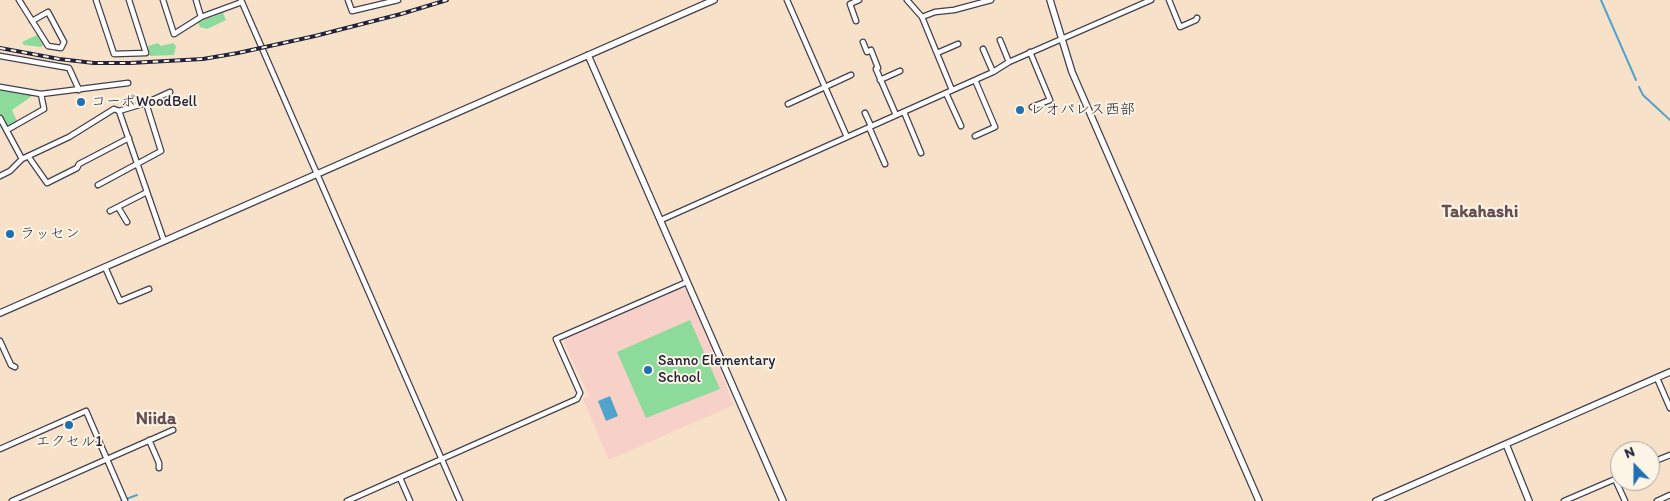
<!DOCTYPE html>
<meta charset="utf-8">
<style>
body{margin:0}
#map{position:relative;width:1670px;height:501px;overflow:hidden;background:#f7e2c9;font-family:Itim,sans-serif}
canvas{display:block}
.north{position:absolute;left:1610px;top:441px;width:50px;height:50px;box-sizing:border-box;background:#fcf5e5;border:1px solid #a5a1a1;border-radius:50%;rotate:338deg;font-size:14px;font-weight:700;line-height:20px;text-align:center;color:#22223b}
.north::after{content:'';display:block;margin:auto;width:18px;height:22px;background:#1f6fb2;clip-path:polygon(50% 0,100% 100%,50% 72%,0 100%)}
</style>
<div id="map">
<canvas width="1670" height="501"></canvas>
<div class="north">N</div>
</div>
<script>
const ctx = document.querySelector('canvas').getContext('2d');
ctx.lineJoin = 'round';
function fill(path, color) { ctx.fillStyle = color; ctx.fill(path, 'evenodd'); }
const toPath = rows => new Path2D(rows.map(r => 'M' + r).join(''));
function stroke(path, color, width, dash) { ctx.strokeStyle = color; ctx.lineWidth = width; ctx.lineCap = dash ? 'butt' : 'round'; ctx.setLineDash(dash || []); ctx.stroke(path); }
function drawText(font, color, halo, rows, align = 'center') {
  ctx.font = font + ' Itim,"Klee One",sans-serif'; ctx.lineWidth = 4; ctx.setLineDash([]); ctx.textBaseline = 'middle'; ctx.strokeStyle = halo; ctx.fillStyle = color; for (const [text, x, y, turn = 0] of rows) {
    ctx.save(); ctx.translate(x, y); ctx.rotate((+turn || 0) * Math.PI / 180); ctx.textAlign = isNaN(turn) ? turn : align; if (halo) ctx.strokeText(text, 0, 0); ctx.fillText(text, 0, 0); ctx.restore();
  }
}
const built = toPath([
 [681,288,687,290,734,405,609,460,583,399,589,396,564,342,566,338]
]);
const green = toPath([
 [223,13,226,20,207,29,200,27,198,22],
 [37,35,43,45,41,47,24,45,22,42],
 [158,43,161,46,173,43,176,46,174,55,150,56,148,46],
 [0,89,32,94,32,96,12,110,17,121,10,126,7,125,0,113],
 [690,320,720,389,646,418,617,352]
]);
const water = toPath([
 [610,396,618,416,606,421,598,401]
]);
const stream = toPath([
 [1601,0,1636,80],
 [1639,87,1643,95,1670,120],
 [121,501,137,495]
]);
const minor = toPath([
 [19,0,48,46,61,48,64,42,48,12,32,21],
 [96,0,114,54,146,53,129,0],
 [163,0,174,34,201,17,242,2],
 [196,0,201,17],
 [241,0,460,501],
 [348,0,352,11,398,0],
 [787,0,825,87,788,104],
 [907,0,922,17,952,90],
 [1169,0,1180,27,1196,20,1197,18],
 [922,17,935,12,954,10,991,0],
 [856,21,850,4,859,0],
 [1000,40,1009,62],
 [863,42,867,52,871,50,878,68,876,69,896,115],
 [983,49,993,72],
 [1030,52,1050,100,1032,107],
 [937,53,958,44],
 [0,56,69,68,79,90],
 [880,80,900,71],
 [0,87,41,94,128,83],
 [946,93,961,126],
 [119,111,164,241],
 [904,112,921,153],
 [865,113,871,126],
 [0,118,22,159,69,137,114,109,119,111,146,103,170,92],
 [869,127,885,164],
 [7,130,44,109,41,94],
 [975,136,995,127,975,80],
 [847,137,825,87,851,75],
 [28,156,47,183,77,168,79,164,129,138],
 [0,176,10,171,22,159],
 [98,185,161,151,146,103],
 [118,207,127,222],
 [110,211,147,192],
 [661,220,993,72,1009,62,1151,0],
 [105,267,120,301,149,289],
 [0,341,11,365,15,367],
 [1657,378,1670,408],
 [149,440,159,463,159,468],
 [0,449,86,411,125,501],
 [1650,463,1670,455],
 [400,478,410,501],
 [1615,479,1625,501],
 [12,501,173,430],
 [347,501,577,399,580,393,556,339,687,282],
 [1564,501,1620,477],
 [1657,501,1670,495]
]);
const tertiary = toPath([
 [1050,0,1072,72,1259,501],
 [588,55,783,501],
 [0,313,714,0],
 [1506,444,1529,501],
 [1376,501,1670,372]
]);
const rail = toPath([
 [0,48,59,59,94,63,130,63,203,59,238,53,315,36,401,14,447,0]
]);
const markers = [
 [81,102,5,"#1f6fb2"],
 [1020,110,5,"#1f6fb2"],
 [10,234,5,"#1f6fb2"],
 [648,370,5,"#1f6fb2"],
 [69,425,5,"#1f6fb2"]
];
const poiNames = [
 ["コーポWoodBell",91,102],
 ["レオパレス西部",1030,110],
 ["ラッセン",20,234],
 ["Sanno Elementary",658,361],
 ["School",658,378],
 ["エクセル1",69,442,"center"]
];
const quarterNames = [
 ["Takahashi",1480,212],
 ["Niida",156,419]
];
fill(built, '#f7d1c7');
fill(green, '#8cdb9b');
fill(water, '#52a3cc');
stroke(stream, '#52a3cc', 2);
stroke(minor, '#423f50', 7);
stroke(tertiary, '#423f50', 8);
stroke(minor, '#fff', 4.5);
stroke(tertiary, '#fff', 5.5);
stroke(rail, '#22223b', 4);
stroke(rail, '#fcf5e5', 2, [5.5]);
for (const [x, y, r, color] of markers) { const dot = new Path2D(); dot.arc(x, y, r, 0, 2 * Math.PI); ctx.fillStyle = color; ctx.fill(dot); stroke(dot, '#fcf5e5', 2); }
drawText('15px', '#22223b', '#fcf5e5', poiNames, 'left');
drawText('bold 18px', '#674e52', '#fcf5e5', quarterNames);
</script>
